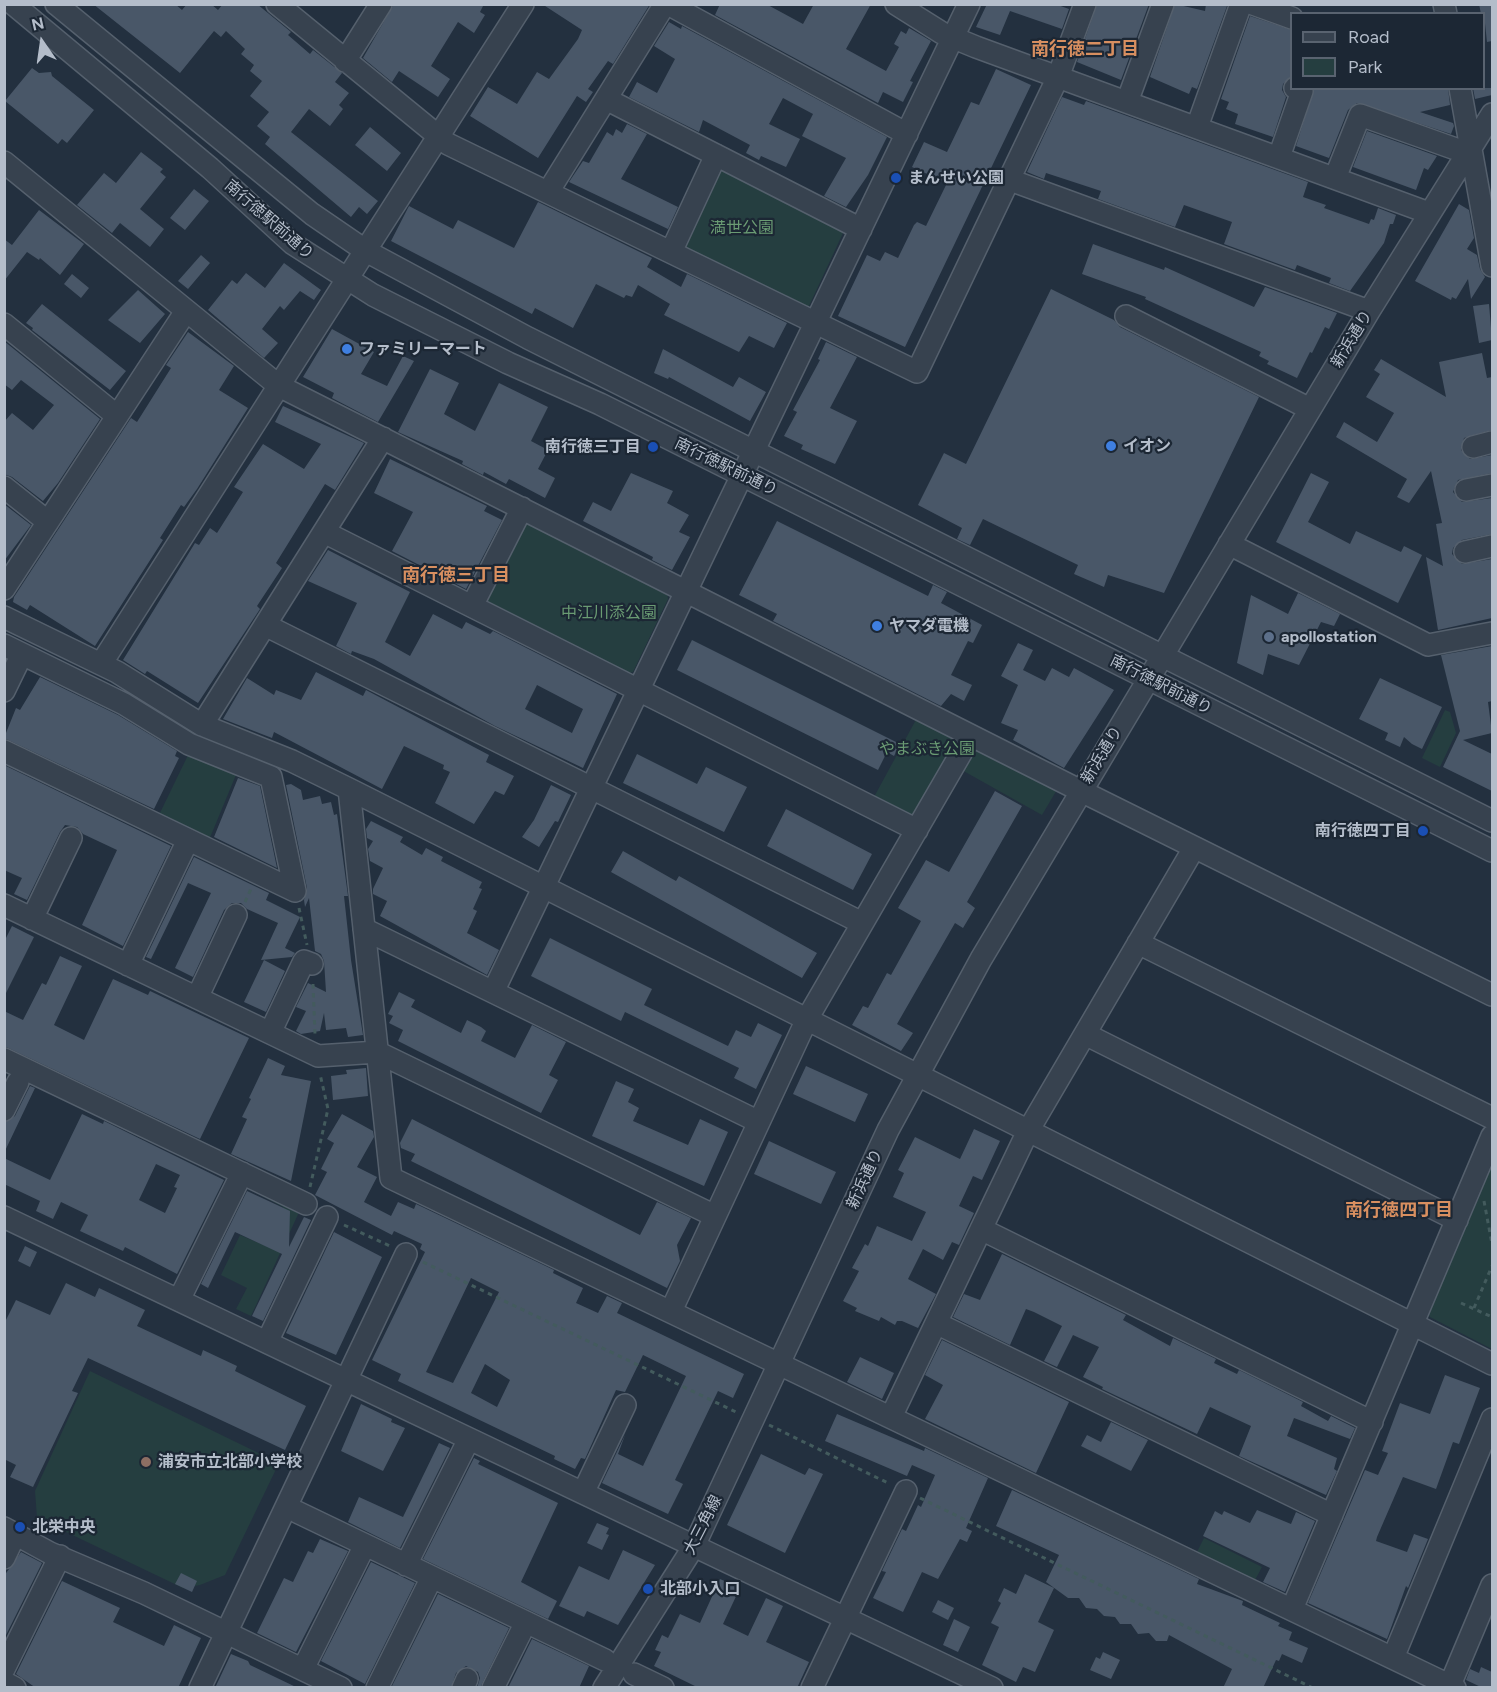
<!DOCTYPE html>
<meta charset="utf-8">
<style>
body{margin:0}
#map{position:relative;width:1497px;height:1692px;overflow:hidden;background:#23303f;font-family:Figtree,sans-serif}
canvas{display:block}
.frame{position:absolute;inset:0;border:6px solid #b4bdca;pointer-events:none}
.legend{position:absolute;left:1290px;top:12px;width:195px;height:78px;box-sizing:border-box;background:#1c2734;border:2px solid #596370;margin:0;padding:8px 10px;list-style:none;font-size:18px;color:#b4bdca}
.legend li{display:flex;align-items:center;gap:12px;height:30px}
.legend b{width:30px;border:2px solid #596370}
.north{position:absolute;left:12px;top:12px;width:60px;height:60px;-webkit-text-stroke:4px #1c2734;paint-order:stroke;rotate:347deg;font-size:16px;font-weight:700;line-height:24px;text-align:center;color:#b4bdca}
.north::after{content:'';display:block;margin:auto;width:21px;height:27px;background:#b4bdca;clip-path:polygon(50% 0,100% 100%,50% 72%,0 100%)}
</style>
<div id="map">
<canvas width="1497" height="1692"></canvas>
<div class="frame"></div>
<ul class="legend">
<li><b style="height:8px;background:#37424f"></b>Road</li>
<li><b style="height:16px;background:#253e40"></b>Park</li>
</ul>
<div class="north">N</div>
</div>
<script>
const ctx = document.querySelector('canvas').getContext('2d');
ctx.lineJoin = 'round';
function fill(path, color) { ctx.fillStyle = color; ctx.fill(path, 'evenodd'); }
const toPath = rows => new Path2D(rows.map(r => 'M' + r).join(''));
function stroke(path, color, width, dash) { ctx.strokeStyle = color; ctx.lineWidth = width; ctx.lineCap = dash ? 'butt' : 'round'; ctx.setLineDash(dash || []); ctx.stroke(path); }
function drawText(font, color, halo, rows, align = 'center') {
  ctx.font = font + ' Figtree,"Noto Sans JP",sans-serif'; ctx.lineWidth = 4.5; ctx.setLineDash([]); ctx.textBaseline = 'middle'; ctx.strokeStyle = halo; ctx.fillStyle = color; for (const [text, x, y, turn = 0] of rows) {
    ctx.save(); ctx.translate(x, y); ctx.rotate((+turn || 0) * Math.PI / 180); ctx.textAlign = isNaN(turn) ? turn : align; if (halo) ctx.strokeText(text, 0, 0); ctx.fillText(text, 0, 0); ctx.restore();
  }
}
const green = toPath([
 [715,166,841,227,843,233,809,306,801,309,681,250],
 [527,519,667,590,668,599,633,672,625,674,484,602],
 [1445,710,1450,712,1456,733,1440,767,1422,758],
 [918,716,956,736,959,744,917,814,910,816,874,797],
 [972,747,1058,788,1042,815,960,769],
 [190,751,238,770,209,840,158,817],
 [1492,1155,1492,1349,1430,1317,1426,1311],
 [264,1192,301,1208,251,1316,236,1309,247,1288,221,1275,240,1235,266,1246,283,1207,262,1196],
 [90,1371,279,1463,225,1575,200,1585,183,1588,37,1518,35,1491],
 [1204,1538,1262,1567,1254,1582,1196,1554]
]);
const building = toPath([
 [93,4,175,4,182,10,187,4,211,4,218,10,223,4,257,4,291,32,288,35,310,54,313,50,342,73,335,82,349,93,339,105,343,109,330,126,309,109,291,132,378,201,367,214,359,207,351,217,265,144,270,137,257,126,269,112,250,96,262,81,250,71,254,65,241,54,245,49,226,31,221,37,214,31,180,73],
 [394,4,484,4,480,12,485,15,474,33,458,22,431,66,450,79,438,97,399,71,392,82,363,58],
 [542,4,650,4,613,64,608,61,588,89,593,92,586,102,577,96,538,158,470,116,488,87,517,104,537,72,549,79,578,39,582,30],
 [720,4,766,4,803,24,814,4,871,4,846,49,886,71,899,47,894,44,901,31,906,34,909,28,931,41,910,81,913,82,903,102,883,92,878,103,715,15],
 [987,4,1055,4,1069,9,1062,29,1010,11,1000,35,976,27],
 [1097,4,1149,4,1121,80,1077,62],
 [1175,4,1205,11,1206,4,1227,6,1197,89,1192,87,1189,94,1150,77],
 [1479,4,1492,4,1492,41,1487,42,1484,14,1481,14],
 [1250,16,1292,30,1292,76,1283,84,1282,90,1286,97,1273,137,1235,124,1238,114,1226,109,1229,102,1221,99],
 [669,22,681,29,682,26,887,137,868,175,846,207,824,196,846,158,802,136,813,114,783,98,769,124,800,139,786,167,761,156,759,160,746,153,750,145,703,120,699,132,629,97,637,82,657,93,675,59,654,46],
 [32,68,39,73,51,72,52,76,94,110,67,143,62,139,58,144,5,101],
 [996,69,1031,85,905,347,838,316,867,255,880,261,885,252,898,258,914,225,917,222,926,226,947,183,912,167,924,142,947,152,971,102,979,105],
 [1314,88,1448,88,1450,105,1420,112,1453,123,1454,126,1451,134,1357,103,1348,110,1329,158,1296,146],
 [1473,88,1492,88,1492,95,1475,99],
 [1062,97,1084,105,1086,101,1308,182,1303,197,1326,205,1324,208,1369,224,1371,219,1374,220,1378,208,1396,215,1393,224,1390,224,1384,243,1350,291,1329,283,1331,278,1297,265,1295,270,1224,244,1232,222,1184,205,1175,227,1098,199,1101,191,1046,173,1044,179,1027,172],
 [627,124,647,134,621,179,678,207,668,229,569,182,583,161,589,163,607,132,613,136,616,129,622,133],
 [370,127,401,153,387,171,355,145],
 [1367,131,1437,156,1428,170,1424,168,1416,190,1353,167],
 [141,152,163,169,160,172,166,177,140,209,164,229,150,247,120,223,112,233,77,205,104,173,116,183],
 [194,189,209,201,185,230,170,218],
 [538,202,652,258,647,267,681,287,687,274,787,323,774,348,749,336,739,352,664,315,670,304,638,285,632,297,626,295,624,298,596,284,573,328,535,308,532,314,391,241,409,206,453,229,458,220,514,248],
 [1459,204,1469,210,1474,238,1467,249,1477,255,1480,269,1485,277,1471,299,1468,279,1456,299,1452,297,1451,300,1415,281],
 [39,210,84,244,60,275,40,258,39,260,27,252,4,281,4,239,12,245],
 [1093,244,1164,270,1165,267,1254,307,1265,287,1337,313,1329,329,1325,327,1312,353,1310,352,1297,378,1267,364,1269,361,1259,356,1261,352,1145,299,1146,297,1082,274],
 [201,255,210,263,188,289,178,281],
 [284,263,321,290,314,300,300,291,284,310,280,306,262,329,278,343,264,358,208,310,232,280,237,284,246,273,265,288],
 [72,274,89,288,81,298,64,284],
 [1051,289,1114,320,1120,327,1259,397,1164,593,1108,575,1104,587,1074,574,1078,565,983,519,970,545,957,539,962,528,918,505,944,453,966,464],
 [138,290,165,314,140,343,108,320],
 [42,304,126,371,110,390,32,330,33,328,26,323],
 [1489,304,1492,340,1479,343,1473,306],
 [332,329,374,352,361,374,387,386,403,356,414,361,378,422,332,398,334,393,303,377],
 [188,332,234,366,219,390,248,408,197,489,184,507,181,505,160,538,163,540,95,646,30,605,27,610,13,602,14,597,131,418,137,422,171,368,166,365],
 [4,341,100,419,58,483,43,501,12,477,4,474,4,422,12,413,33,430,54,405,21,380,12,390,4,384],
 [826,342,857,357,830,408,857,421,835,464,801,449,803,445,784,436,797,412,793,410,820,360,818,359],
 [663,349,733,387,739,377,766,392,750,421,669,377,668,379,654,373],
 [1482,353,1487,378,1492,377,1492,430,1464,438,1461,450,1470,459,1492,455,1492,473,1458,480,1453,492,1462,502,1492,498,1492,534,1462,540,1453,548,1452,554,1462,564,1492,559,1492,618,1438,630,1426,557,1443,566,1436,524,1442,523,1431,471,1409,503,1397,497,1407,479,1336,437,1344,422,1377,442,1394,413,1366,397,1380,374,1374,370,1381,359,1446,397,1439,362],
 [430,369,459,383,444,414,475,431,499,383,548,407,531,441,548,450,538,469,555,478,545,498,509,479,506,484,484,472,483,475,462,464,463,461,398,432],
 [283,406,364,443,335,490,325,484,276,563,282,568,257,606,260,609,198,703,147,671,145,674,123,660,195,543,199,545,210,528,217,533,243,492,234,487,263,444,304,469,321,444,275,422],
 [390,459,487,506,484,511,502,520,466,589,392,551,413,512,374,493],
 [631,473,673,491,667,503,689,515,679,532,690,537,672,570,652,560,653,557,583,521,593,502,611,511],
 [1311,473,1329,482,1308,522,1350,544,1356,531,1401,552,1404,546,1422,555,1398,603,1276,542],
 [4,504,31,525,4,561],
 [777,521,928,596,933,585,947,592,941,603,982,625,973,643,968,641,951,675,972,685,964,701,951,694,941,706,773,621,777,614,739,595],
 [328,550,410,592,385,642,410,656,433,614,462,629,466,622,490,634,493,631,617,694,583,768,495,726,374,659,352,651,351,654,336,646,357,603,308,581],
 [537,685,583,709,572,733,525,709],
 [1298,593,1340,614,1334,626,1321,622,1299,665,1268,654,1263,675,1237,663,1251,595,1288,614],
 [692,640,900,744,894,756,887,752,878,770,677,670],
 [1018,643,1033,650,1023,670,1045,681,1052,668,1069,677,1074,668,1114,690,1064,768,1013,740,1018,730,1001,723,1018,685,1001,676],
 [1492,646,1492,701,1488,702,1492,733,1463,740,1492,754,1492,791,1443,767,1460,731,1441,655],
 [316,672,363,696,366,690,489,755,486,762,514,776,504,795,495,791,474,824,435,803,450,772,443,769,444,765,404,746,382,789,274,732,272,738,223,719,247,678,274,695,276,690,301,700],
 [40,677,118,715,177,751,175,756,179,758,154,809,4,738,16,708,20,710],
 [1380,678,1442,707,1422,749,1412,744,1404,737,1400,747,1385,740,1388,733,1359,719],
 [637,754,697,784,706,767,747,787,724,832,623,783],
 [4,765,171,846,123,946,82,925,117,850,83,834,77,827,65,825,60,832,27,900,14,894,22,878,4,870],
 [238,778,260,786,277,868,214,837],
 [291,784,301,790,303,800,320,796,322,804,331,802,334,815,337,814,348,896,344,896,351,960,363,1035,348,1037,346,1028,326,1030,324,1013,320,1031,301,1034,296,1031,306,1011,296,1007,308,983,326,992,324,961,321,954,315,951,309,898,305,907,304,900,307,888,286,785],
 [551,785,571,795,558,822,555,821,539,847,522,837,534,820],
 [995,791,1022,806,967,902,975,908,963,928,955,923,897,1024,913,1033,901,1051,852,1025,863,1006,868,1008,887,973,891,975,921,921,898,908,926,860,949,872],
 [786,809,872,854,853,890,767,846],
 [371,821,403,837,400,842,422,855,426,848,443,857,441,861,482,882,479,888,482,889,473,909,477,911,467,933,499,950,487,975,380,916,387,901,373,894,373,889,383,868,370,861,368,849,373,841,367,838,366,829],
 [623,851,676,881,679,876,817,953,802,978,611,872],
 [194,857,269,893,266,900,300,917,285,948,295,953,292,957,261,960,278,923,247,909,241,903,232,903,224,910,193,977,175,968,211,893,188,883,151,959,146,957],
 [12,926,34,937,4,997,4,942],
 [550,938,652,989,644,1005,728,1046,736,1030,751,1037,758,1023,782,1035,756,1089,734,1078,739,1068,625,1012,621,1021,531,976],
 [60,956,82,966,54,1025,84,1040,113,979,148,995,150,991,249,1038,200,1139,4,1046,4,1011,23,1020,42,983,46,985],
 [264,960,285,971,266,1012,244,1002],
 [399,992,415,1000,411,1007,461,1033,467,1020,481,1027,486,1031,481,1041,515,1058,532,1025,566,1042,549,1075,558,1080,541,1113,398,1041,403,1030,389,1023,393,1016,388,1014],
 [268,1058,285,1066,281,1075,311,1081,291,1181,231,1154,247,1119,242,1117,251,1099,249,1098],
 [806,1066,868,1094,855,1122,793,1094],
 [366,1068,368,1096,333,1100,331,1076,347,1074,346,1070],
 [616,1081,634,1089,628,1102,639,1108,633,1121,688,1145,700,1119,728,1132,704,1186,592,1136],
 [30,1086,35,1088,4,1153,4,1123,15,1116],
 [82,1114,103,1124,104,1121,224,1180,177,1274,125,1247,123,1251,80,1231,88,1215,61,1202,53,1219,36,1211,40,1201,4,1184,4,1158,50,1180],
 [156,1164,180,1175,174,1187,177,1188,165,1213,139,1200],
 [342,1114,373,1131,374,1137,357,1167,377,1177,364,1202,391,1216,398,1202,414,1209,416,1204,554,1270,553,1273,583,1288,576,1303,598,1313,607,1296,622,1303,617,1313,744,1374,733,1398,718,1391,675,1480,683,1484,668,1514,602,1483,625,1435,618,1454,643,1466,686,1376,643,1355,625,1392,616,1390,585,1459,581,1458,575,1469,554,1459,555,1456,398,1381,401,1374,372,1360,425,1252,420,1249,422,1244,394,1231,392,1235,315,1195,327,1172,321,1169,334,1143,327,1139],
 [471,1278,499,1292,453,1383,426,1372],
 [485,1364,510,1380,497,1407,471,1393],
 [412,1119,640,1235,657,1202,691,1218,677,1245,680,1261,667,1288,411,1161,415,1154,401,1148,400,1143],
 [974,1129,1000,1141,982,1180,973,1176,959,1206,974,1213,959,1245,952,1242,943,1260,923,1249,908,1279,936,1294,918,1328,902,1321,897,1321,895,1325,881,1317,879,1321,855,1311,857,1308,843,1301,859,1271,852,1268,865,1244,868,1246,877,1226,912,1241,926,1212,893,1197,904,1173,898,1170,915,1137,960,1159],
 [769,1141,836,1172,821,1204,754,1174],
 [247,1191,290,1211,289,1247,304,1217,311,1220,263,1321,252,1316,282,1254,235,1232,208,1288,201,1284],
 [334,1232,382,1257,336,1355,286,1333],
 [25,1246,37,1252,30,1267,18,1261],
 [1002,1254,1126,1315,1123,1320,1170,1346,1173,1338,1216,1359,1214,1363,1237,1374,1239,1370,1303,1402,1301,1406,1328,1421,1331,1416,1355,1428,1350,1439,1294,1418,1287,1436,1337,1458,1334,1469,1337,1471,1326,1495,1239,1456,1251,1426,1210,1407,1197,1434,1102,1389,1103,1387,1083,1377,1099,1347,1073,1335,1057,1367,1044,1361,1062,1326,1034,1312,1026,1309,1010,1345,953,1317,964,1294,980,1300],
 [66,1283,95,1297,99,1288,145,1310,137,1326,201,1356,203,1350,237,1366,235,1371,306,1406,285,1450,88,1358,72,1391,78,1393,33,1487,10,1477,16,1465,4,1459,4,1324,16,1300,50,1315],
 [942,1340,1069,1402,1036,1473,925,1419,943,1385,925,1375],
 [860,1357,894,1373,882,1399,847,1382],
 [1445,1375,1480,1388,1459,1444,1453,1442,1436,1489,1403,1477,1377,1537,1376,1541,1407,1552,1414,1534,1428,1539,1408,1588,1406,1586,1387,1639,1308,1603,1365,1470,1378,1475,1388,1453,1382,1451,1400,1403,1430,1414],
 [361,1404,392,1419,391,1422,405,1428,383,1471,341,1451],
 [837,1414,924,1451,925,1448,988,1478,966,1528,972,1531,967,1542,960,1539,938,1579,922,1572,903,1612,873,1598,886,1572,882,1571,902,1529,906,1531,918,1505,921,1507,935,1475,912,1465,907,1476,825,1441],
 [1111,1422,1148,1440,1131,1471,1081,1446,1087,1435,1101,1442],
 [439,1443,450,1448,400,1548,348,1522,359,1497,403,1517],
 [761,1454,805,1475,809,1468,823,1474,785,1553,727,1525],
 [474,1458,480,1461,478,1464,558,1503,521,1582,557,1601,548,1619,423,1559],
 [1012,1490,1199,1579,1197,1584,1243,1601,1242,1605,1280,1623,1278,1626,1292,1632,1289,1640,1308,1648,1302,1663,1282,1654,1279,1661,1276,1660,1263,1688,1223,1688,1232,1669,1169,1635,1167,1641,1156,1641,1149,1633,1138,1634,1131,1624,1120,1624,1115,1617,1104,1616,1097,1609,1086,1608,1079,1598,1068,1598,1046,1582,1059,1555,996,1526],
 [1257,1510,1291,1524,1296,1512,1315,1521,1285,1592,1263,1582,1270,1568,1203,1536,1215,1511,1222,1515,1224,1511,1250,1523],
 [597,1523,609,1528,606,1534,609,1535,602,1550,587,1543],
 [320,1539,348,1551,296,1652,257,1633,284,1578,293,1582,308,1551,313,1553],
 [623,1550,655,1565,618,1625,587,1611,584,1617,559,1606,579,1566,609,1580],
 [21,1552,42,1563,4,1639,4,1576],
 [371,1562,415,1583,365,1684,321,1661],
 [181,1573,197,1581,192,1592,175,1584],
 [1025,1574,1054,1588,1038,1622,1054,1630,1035,1672,1023,1667,1016,1682,982,1665,999,1627,991,1623,1001,1603,998,1601,1004,1588,1016,1594],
 [720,1579,740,1588,723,1624,748,1636,766,1598,783,1606,766,1642,809,1662,797,1688,699,1688,654,1666,661,1652,655,1650,662,1635,668,1638,680,1614,700,1623],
 [62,1581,120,1608,113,1622,164,1646,174,1625,201,1638,178,1688,36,1688,16,1674],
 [438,1594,509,1628,480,1688,477,1688,480,1678,478,1672,466,1666,456,1673,451,1688,391,1688],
 [938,1600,954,1608,948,1620,932,1612],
 [954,1619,970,1627,958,1652,943,1645],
 [532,1639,589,1666,579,1688,508,1688],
 [1103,1652,1120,1660,1111,1679,1090,1670,1096,1657,1100,1659],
 [231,1654,248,1661,250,1665,298,1688,215,1688],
 [1481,1667,1492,1672,1492,1688,1483,1688,1466,1680,1470,1669,1479,1673]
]);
const path = toPath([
 [245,902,251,889],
 [299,908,307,945],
 [313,984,315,1035],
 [310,1187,328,1109,320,1074],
 [1484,1201,1492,1244],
 [344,1225,390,1246],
 [423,1262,736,1412],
 [1461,1303,1492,1317],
 [1474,1308,1492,1266],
 [769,1425,890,1484],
 [920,1498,1313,1688]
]);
const minor = toPath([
 [13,4,210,168,293,244,373,295,508,363,600,404,1492,851],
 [56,4,312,214,366,251,528,338,1492,821],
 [277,4,448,144,917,372,1058,77,1085,4],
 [668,4,907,134],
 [896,4,942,33,976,47,1429,213],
 [1253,4,1292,18],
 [1444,4,1446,14],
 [345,61,381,4],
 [1460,88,1492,266],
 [606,99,861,229],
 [1127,102,1163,4],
 [1197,127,1241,4],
 [1279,157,1302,91,1295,88],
 [4,162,279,386,1081,791,1492,995],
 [1335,178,1360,115,1467,153],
 [1010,180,1369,311],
 [548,192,665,4],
 [671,252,716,155],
 [1126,316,1310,409],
 [4,324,117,416],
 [1473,447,1492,442],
 [4,487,48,522],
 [1466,490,1492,485],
 [324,532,917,830],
 [1229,544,1428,645,1492,633],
 [1465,552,1492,546],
 [4,589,186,311],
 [472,606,522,508],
 [4,617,117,672,202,725,292,761,349,789,1492,1364],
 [265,625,862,923],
 [4,645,124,704,189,744,271,777,295,891],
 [101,664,523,4],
 [4,691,22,654],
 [202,725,383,438],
 [4,751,295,891],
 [349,789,391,1178,1455,1688],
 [4,905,318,1056,377,1052,715,1216],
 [32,919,71,838],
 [364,929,759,1122],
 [1138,943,1492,1118],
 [128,965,188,840],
 [493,992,969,4],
 [197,998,236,915],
 [270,1033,304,961,312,964],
 [1085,1034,1457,1220],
 [4,1059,306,1204],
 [4,1110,18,1082],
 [4,1217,992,1688],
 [981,1229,1372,1422],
 [179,1300,242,1173],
 [671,1311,807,1019,971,736],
 [936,1323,1332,1515],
 [267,1342,327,1217],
 [891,1417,1028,1131,1194,848],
 [583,1493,625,1405],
 [297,1512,605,1660],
 [4,1528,50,1553,144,1593,341,1688],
 [4,1558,16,1533],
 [406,1565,469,1439],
 [1292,1609,1492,1136],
 [1393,1658,1492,1419],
 [4,1669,60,1556],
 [303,1669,365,1545],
 [634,1674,663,1688],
 [4,1682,15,1688],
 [1450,1685,1492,1585],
 [200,1688,406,1254],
 [377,1688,432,1577],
 [463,1688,467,1679],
 [493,1688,521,1632],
 [604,1688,694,1546,888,1130,981,959,1369,311,1492,114],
 [812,1688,906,1491]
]);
const markers = [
 [896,178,6,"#1a4fb4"],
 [347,349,6,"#3f7fe0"],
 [1111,446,6,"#3f7fe0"],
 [653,447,6,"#1a4fb4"],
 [877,626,6,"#3f7fe0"],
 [1269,637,6,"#5c6f8a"],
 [1423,831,6,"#1a4fb4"],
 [146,1462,6,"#8d6e63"],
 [20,1527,6,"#1a4fb4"],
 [648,1589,6,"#1a4fb4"]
];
const poiNames = [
 ["まんせい公園",908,178],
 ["ファミリーマート",359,349],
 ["イオン",1123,446],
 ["南行徳三丁目",641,447,"right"],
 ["ヤマダ電機",889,626],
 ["apollostation",1281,637],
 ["南行徳四丁目",1411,831,"right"],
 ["浦安市立北部小学校",158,1462],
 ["北栄中央",32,1527],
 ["北部小入口",660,1589]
];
const streetNames = [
 ["南行徳駅前通り",269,220,41],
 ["新浜通り",1352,339,-59],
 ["南行徳駅前通り",726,467,26],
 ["南行徳駅前通り",1161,685,27],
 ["新浜通り",1102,755,-59],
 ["新浜通り",865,1179,-65],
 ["大三角線",703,1525,-63]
];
const parkNames = [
 ["満世公園",742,228],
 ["中江川添公園",609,613],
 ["やまぶき公園",927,749]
];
const neighbourhoodNames = [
 ["南行徳二丁目",1085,50],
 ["南行徳三丁目",456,576],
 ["南行徳四丁目",1399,1211]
];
fill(green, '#253e40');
fill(building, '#495768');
stroke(minor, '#55606d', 24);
stroke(path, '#435b5d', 3, [4.5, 4.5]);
stroke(minor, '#37424f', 21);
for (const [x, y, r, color] of markers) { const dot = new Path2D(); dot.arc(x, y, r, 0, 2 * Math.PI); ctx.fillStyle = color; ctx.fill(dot); stroke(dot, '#1c2734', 2); }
drawText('bold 16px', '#b4bdca', '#1c2734', poiNames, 'left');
drawText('16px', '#b4bdca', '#1c2734', streetNames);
drawText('16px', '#6a9b73', '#1c2734', parkNames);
drawText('bold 18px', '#d88f60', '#1c2734', neighbourhoodNames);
</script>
